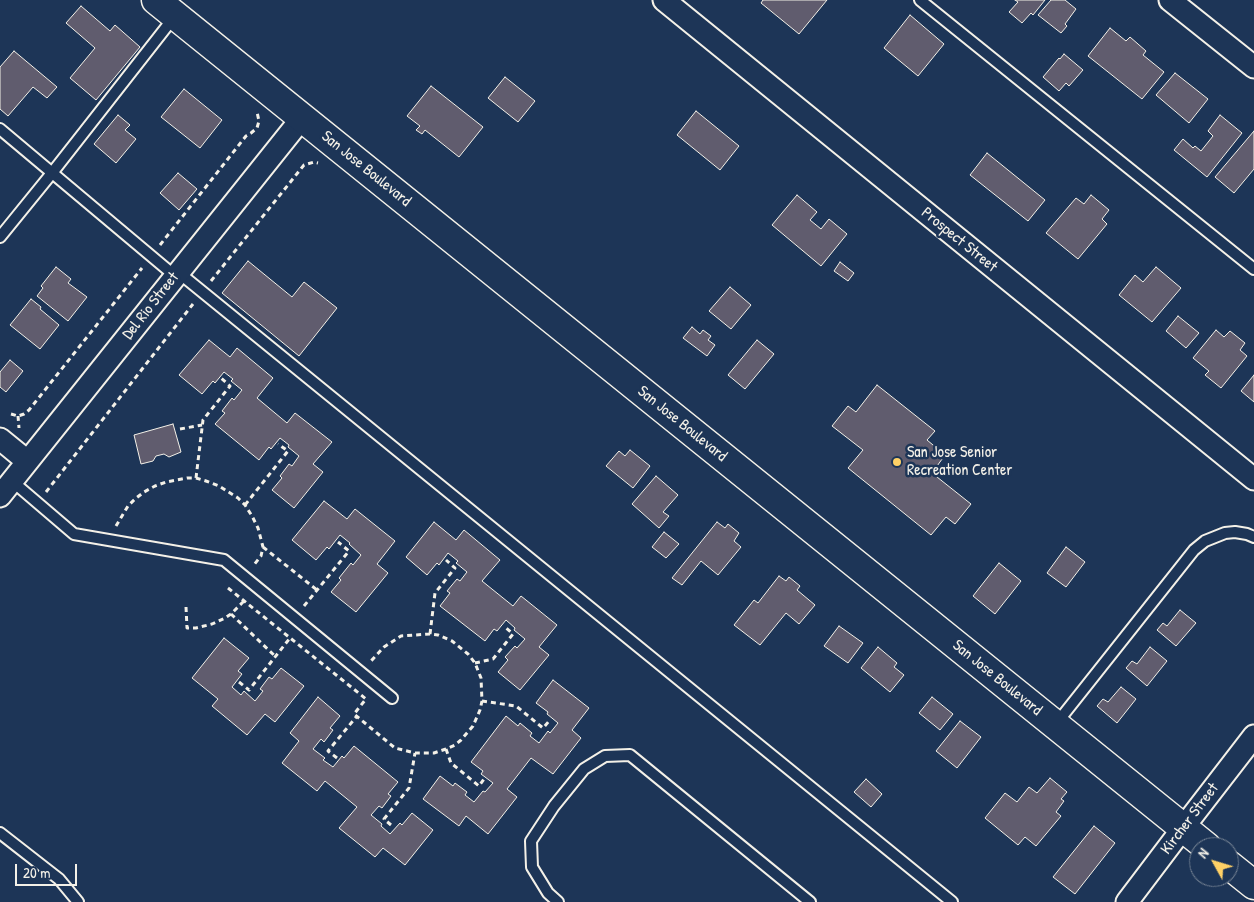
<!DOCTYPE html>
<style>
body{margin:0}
#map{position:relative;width:1254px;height:902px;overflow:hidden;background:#1d3557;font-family:"Patrick Hand",sans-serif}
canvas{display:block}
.north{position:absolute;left:1189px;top:837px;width:50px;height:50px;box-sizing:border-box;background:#1d3557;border:1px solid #738091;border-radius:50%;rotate:309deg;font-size:14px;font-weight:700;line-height:20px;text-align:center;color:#f4f1e8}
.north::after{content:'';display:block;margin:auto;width:18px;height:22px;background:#ffd166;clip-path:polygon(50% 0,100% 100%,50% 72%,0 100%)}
.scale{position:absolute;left:15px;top:864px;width:62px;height:22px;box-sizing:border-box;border:2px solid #f4f1e8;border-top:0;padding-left:6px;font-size:15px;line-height:18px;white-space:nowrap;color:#f4f1e8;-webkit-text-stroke:4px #1d3557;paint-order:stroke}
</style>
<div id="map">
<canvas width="1254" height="902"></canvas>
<div class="north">N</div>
<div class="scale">20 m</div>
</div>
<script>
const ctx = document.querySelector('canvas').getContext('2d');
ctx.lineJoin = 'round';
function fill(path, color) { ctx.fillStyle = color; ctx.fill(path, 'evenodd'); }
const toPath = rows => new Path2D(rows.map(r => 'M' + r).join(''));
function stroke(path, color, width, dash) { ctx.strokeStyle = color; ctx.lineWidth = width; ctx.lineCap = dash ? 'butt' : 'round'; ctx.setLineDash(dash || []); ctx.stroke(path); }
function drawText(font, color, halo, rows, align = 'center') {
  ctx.font = font + ' "Patrick Hand",sans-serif'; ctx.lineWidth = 5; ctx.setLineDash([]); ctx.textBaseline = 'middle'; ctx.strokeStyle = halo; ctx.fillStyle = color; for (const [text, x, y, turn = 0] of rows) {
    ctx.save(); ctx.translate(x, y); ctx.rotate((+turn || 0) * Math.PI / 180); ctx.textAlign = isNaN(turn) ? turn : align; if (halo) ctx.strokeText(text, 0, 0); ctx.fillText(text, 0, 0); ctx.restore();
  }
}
const building = toPath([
 [763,0,827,0,799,34,761,3,763,0],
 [1015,0,1045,0,1033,15,1031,13,1022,23,1009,12,1018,2,1015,0],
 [1051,0,1065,0,1076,9,1065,24,1067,26,1061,33,1038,15,1051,0],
 [81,6,110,31,115,25,140,47,96,100,70,78,95,48,66,23,81,6],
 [910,15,944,44,918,76,884,48,910,15],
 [1110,28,1126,41,1130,37,1146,51,1143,55,1164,72,1142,99,1088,56,1110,28],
 [14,51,57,87,47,98,33,87,8,116,0,109,0,67,14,51],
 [1064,54,1083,70,1069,86,1066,83,1059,91,1043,77,1059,58,1060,59,1064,54],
 [1175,73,1208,99,1189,123,1156,95,1175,73],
 [505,77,535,101,518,122,488,98,505,77],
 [431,86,483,127,459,157,425,130,422,134,416,130,420,126,407,116,431,86],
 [184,89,222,120,200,148,161,117,184,89],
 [696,111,739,146,720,170,677,135,696,111],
 [118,115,130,125,125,130,136,139,116,163,94,144,118,115],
 [1220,115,1242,133,1207,177,1174,150,1183,139,1193,148,1195,146,1201,151,1213,136,1208,131,1220,115],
 [1254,131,1254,169,1234,193,1215,177,1254,131],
 [987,153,1045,200,1028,221,970,175,987,153],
 [178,173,197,189,179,210,160,193,178,173],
 [797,195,817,212,810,220,821,229,829,219,847,234,821,266,772,225,797,195],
 [1091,195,1109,210,1102,219,1107,224,1078,259,1046,233,1076,198,1084,204,1091,195],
 [248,261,292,297,304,282,337,308,299,356,222,293,248,261],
 [840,262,854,273,848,281,834,271,840,262],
 [56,267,71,279,68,283,87,297,68,321,37,296,43,288,41,286,56,267],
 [1156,267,1181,288,1152,322,1119,295,1135,275,1143,282,1156,267],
 [730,287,751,305,731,329,709,311,730,287],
 [31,299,41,307,40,309,59,325,40,349,10,325,31,299],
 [1178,316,1199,333,1186,348,1166,331,1178,316],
 [692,327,700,334,703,330,711,336,708,340,715,345,707,356,683,338,692,327],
 [1216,330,1224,337,1230,331,1245,343,1240,350,1247,356,1221,388,1205,375,1209,371,1193,358,1216,330],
 [209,340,230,357,237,348,273,378,257,398,287,423,295,413,332,442,313,464,323,472,294,508,272,490,282,478,280,476,289,464,292,466,299,456,288,447,289,445,280,438,271,449,269,447,259,460,215,424,225,413,222,411,232,398,234,400,242,390,231,381,233,379,224,372,215,383,213,381,202,394,179,375,209,340],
 [757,340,774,354,745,389,728,375,757,340],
 [10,360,23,371,6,392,0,387,0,372,10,360],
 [1254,375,1254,402,1241,391,1254,375],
 [877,385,935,431,927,440,945,455,932,473,971,504,955,524,946,517,931,535,848,468,863,450,832,426,848,406,856,412,877,385],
 [173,424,181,452,169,457,164,454,156,456,153,461,141,464,134,435,173,424],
 [630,450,650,466,633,488,606,466,619,451,625,456,630,450],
 [656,476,678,495,663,512,669,516,659,528,632,504,656,476],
 [324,501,347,519,355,509,395,541,377,564,388,573,356,612,331,592,341,580,339,578,351,563,353,565,361,555,349,544,350,543,340,535,329,549,327,547,316,560,292,540,324,501],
 [434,522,456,540,464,530,500,560,482,581,513,606,521,596,557,625,539,647,549,655,520,690,498,672,508,660,505,657,515,646,517,648,525,639,514,630,515,628,506,620,497,631,494,629,485,641,440,606,450,593,447,591,457,579,460,581,467,572,456,563,458,561,448,553,439,565,437,563,427,575,406,557,434,522],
 [717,522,725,528,728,524,739,533,734,541,741,547,718,575,701,561,682,585,672,578,717,522],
 [664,532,679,544,666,558,652,547,664,532],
 [1066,547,1085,562,1066,587,1047,573,1066,547],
 [999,563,1021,581,995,614,973,596,999,563],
 [779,576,786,581,789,577,800,586,797,590,815,605,799,624,786,613,760,645,734,625,754,600,758,603,779,576],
 [1180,610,1196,623,1176,646,1157,630,1163,623,1167,626,1180,610],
 [839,626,863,643,848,663,824,646,839,626],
 [224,638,249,658,238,671,242,674,232,687,241,695,244,691,255,701,263,691,260,689,269,677,272,679,281,668,304,686,275,722,265,714,247,735,212,706,218,699,192,678,224,638],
 [878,647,897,663,894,667,904,675,890,692,861,668,878,647],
 [1150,647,1167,661,1147,686,1126,668,1132,661,1137,664,1150,647],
 [553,680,589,708,572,730,581,738,553,774,531,758,507,789,517,797,488,834,466,816,459,826,423,799,440,776,453,786,455,783,467,792,465,795,474,802,483,791,485,792,493,783,481,774,483,771,471,762,506,716,518,726,520,723,532,733,530,736,539,743,548,731,550,733,558,723,547,714,548,712,536,703,553,680],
 [1121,687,1136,699,1117,723,1097,706,1103,699,1108,702,1121,687],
 [318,697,340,716,330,728,333,730,324,742,321,739,313,749,325,758,323,760,333,767,342,756,344,758,354,746,398,782,388,794,391,796,382,808,379,806,371,815,382,824,381,826,390,834,400,823,402,825,412,813,433,830,405,865,383,848,375,857,339,828,357,807,325,781,317,791,282,763,299,741,290,733,318,697],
 [932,697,953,714,940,730,919,713,932,697],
 [960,721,981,737,957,768,936,751,960,721],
 [1050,778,1067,792,1061,799,1064,801,1056,812,1061,816,1036,846,1025,837,1018,845,985,818,1005,793,1017,802,1029,787,1037,793,1050,778],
 [866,779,882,794,871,807,854,792,866,779],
 [1094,826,1115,843,1075,894,1053,877,1094,826]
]);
const path = toPath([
 [160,245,246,136,251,133,257,128,259,121,257,112],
 [211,281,304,165,314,162,318,163],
 [11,414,18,416,24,414,29,410,142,268],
 [18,416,19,428],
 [180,429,202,425],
 [196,478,203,420,230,386,220,377],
 [46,492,193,304],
 [245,505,288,451,278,444],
 [116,526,128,506,135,499,144,492,155,486,166,482,187,478,196,478,206,481,219,486,238,498,245,505,252,516,258,528,263,547,261,556,253,566],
 [263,547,317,590],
 [228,588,366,699,354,714,395,748,415,753,434,753,446,749,455,745,461,740,473,726,480,710,482,701,481,678,475,663,468,654,452,641,438,635,430,634,401,636,384,647,371,661],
 [304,606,349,551,338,542],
 [186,607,187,628,196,628,212,624,225,618,231,614,244,601],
 [231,614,276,657],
 [430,634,435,593,455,568,446,560],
 [475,663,493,659,513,634,505,627],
 [239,682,249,690,290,638],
 [482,701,516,706,543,728,550,720],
 [446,749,451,763,479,786,484,779],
 [337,758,328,751,357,716],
 [391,825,384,819,409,788,415,753]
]);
const lane = toPath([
 [920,0,1254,269],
 [0,129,175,276],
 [0,237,52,173,175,16],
 [178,272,952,902],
 [12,481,74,534,224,560,392,698],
 [1056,724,1194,550,1205,541,1225,533,1235,532,1247,534,1254,537],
 [0,833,59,879,78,902],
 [558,902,548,893,532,867,531,841,554,806,584,769,605,756,630,755,810,902]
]);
const street = toPath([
 [664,0,1254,479],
 [1170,0,1254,67],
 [0,439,27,461],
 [0,496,302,118],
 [1127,902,1183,828,1254,736]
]);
const secondary = toPath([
 [156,0,1207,847],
 [1229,865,1254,885]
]);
const markers = [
 [897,462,5,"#ffd166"]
];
const streetNames = [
 ["San Jose Boulevard",366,169,39],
 ["Prospect Street",959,240,39],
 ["Del Rio Street",151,306,-52],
 ["San Jose Boulevard",682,424,39],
 ["San Jose Boulevard",997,678,39],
 ["Kircher Street",1190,819,-53]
];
const poiNames = [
 ["San Jose Senior",907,453],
 ["Recreation Center",907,471]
];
fill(building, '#605c6e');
stroke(building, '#f4f1e8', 1);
stroke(lane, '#f4f1e8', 14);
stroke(street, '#f4f1e8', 25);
stroke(secondary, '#f4f1e8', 31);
stroke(path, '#f4f1e8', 3, [5, 4]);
stroke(lane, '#1d3557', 10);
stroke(street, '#1d3557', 21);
stroke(secondary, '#1d3557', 28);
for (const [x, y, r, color] of markers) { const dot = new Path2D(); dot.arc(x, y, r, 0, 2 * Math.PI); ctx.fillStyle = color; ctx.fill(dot); stroke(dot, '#1d3557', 2); }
drawText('16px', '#f4f1e8', '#1d3557', streetNames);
drawText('16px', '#f4f1e8', '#1d3557', poiNames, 'left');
</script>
